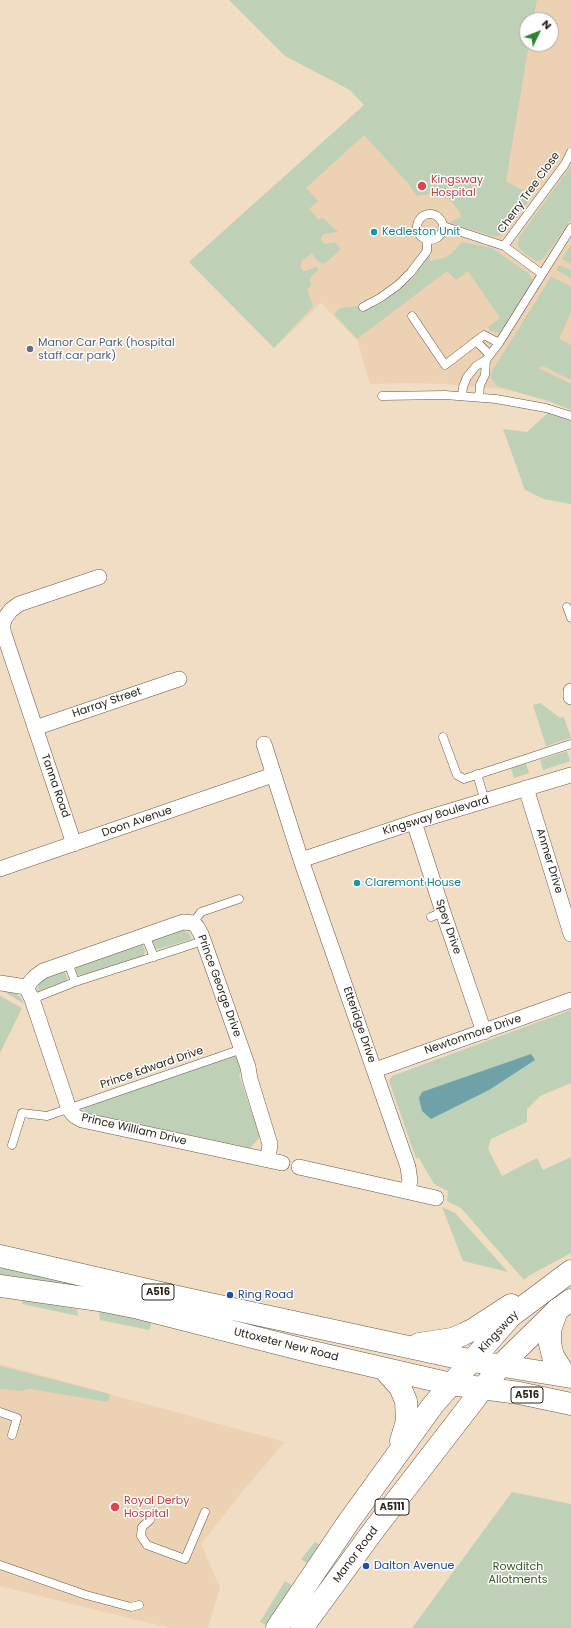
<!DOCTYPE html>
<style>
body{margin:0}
#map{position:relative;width:571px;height:1628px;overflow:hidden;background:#f1dcc4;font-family:Poppins,sans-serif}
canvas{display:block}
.north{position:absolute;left:519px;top:12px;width:40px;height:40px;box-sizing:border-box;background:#fff;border:1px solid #aaa7a3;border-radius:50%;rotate:47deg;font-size:11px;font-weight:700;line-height:16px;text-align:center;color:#2a2319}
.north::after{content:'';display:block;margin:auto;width:14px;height:18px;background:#2c822f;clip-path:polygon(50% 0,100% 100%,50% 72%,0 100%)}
</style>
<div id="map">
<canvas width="571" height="1628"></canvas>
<div class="north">N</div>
</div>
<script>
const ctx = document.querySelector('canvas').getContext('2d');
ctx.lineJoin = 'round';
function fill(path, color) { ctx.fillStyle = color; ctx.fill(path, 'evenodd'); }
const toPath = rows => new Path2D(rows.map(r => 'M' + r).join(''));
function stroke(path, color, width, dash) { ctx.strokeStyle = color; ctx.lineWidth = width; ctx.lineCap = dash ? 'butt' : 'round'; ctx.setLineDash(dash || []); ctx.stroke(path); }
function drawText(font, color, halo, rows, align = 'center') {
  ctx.font = font + ' Poppins,sans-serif'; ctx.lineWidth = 3; ctx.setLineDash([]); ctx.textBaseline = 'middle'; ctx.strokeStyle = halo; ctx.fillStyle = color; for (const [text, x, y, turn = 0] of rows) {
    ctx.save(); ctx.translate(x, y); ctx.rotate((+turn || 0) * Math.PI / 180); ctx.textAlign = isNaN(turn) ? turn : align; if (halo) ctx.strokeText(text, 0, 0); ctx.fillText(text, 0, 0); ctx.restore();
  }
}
const built = toPath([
 [474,0,571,0,571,405,560,401,501,389,444,384,407,383,370,384,357,340,321,303,274,348,189,262,359,110],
 [527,20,551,20,551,44,527,44],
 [0,1364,285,1442,243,1491,201,1544,220,1587,208,1628,169,1628,0,1586]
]);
const green = toPath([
 [229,0,537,0,533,20,527,20,527,44,529,44,506,181,533,196,503,233,499,236,493,236,470,229,465,232,452,225,450,222,462,217,457,208,449,199,433,193,417,196,407,182,364,135,306,188,318,201,309,209,319,220,322,217,338,232,323,234,321,239,324,244,335,242,341,249,324,264,317,261,312,253,302,261,300,266,302,270,306,271,315,267,319,269,310,278,311,286,307,289,313,306,274,348,189,262,364,105,350,90,285,56],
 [571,166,571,219,546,255,541,260,536,261,524,253,518,246,519,237],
 [462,242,492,248,529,274,532,279,532,284,503,329,499,333,491,331,488,327,500,318,468,271,456,280,447,271,357,339,334,314,340,308,361,306,366,310,382,303,414,277,428,253,430,254,430,261,444,258,451,254],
 [571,245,571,264,562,259],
 [559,265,571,270,571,278,556,270],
 [551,277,571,286,571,312,559,339,571,345,571,380,543,366,538,368,571,384,571,410,551,402,497,386,491,378,492,371],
 [548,413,571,420,571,504,544,499,525,490,503,429,527,432],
 [540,703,560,718,564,717,571,738,546,746,533,705],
 [567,751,570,761,543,770,540,760],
 [526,764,529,773,514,778,511,768],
 [183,930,189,933,192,939,159,949,155,948,152,939],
 [142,943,145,951,144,956,80,976,77,974,75,966],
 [65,970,67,979,64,982,37,992,40,980],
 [0,989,14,991,21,998,24,1004],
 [0,996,22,1008,0,1053],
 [571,1010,571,1083,540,1096,527,1109,527,1122,491,1139,488,1149,502,1176,537,1158,543,1170,571,1157,571,1253,530,1275,524,1280,461,1208,447,1201,448,1191,434,1184,419,1158,416,1158,389,1081,392,1076],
 [230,1056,237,1056,242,1069,239,1075,260,1137,250,1148,86,1113,82,1107],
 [442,1207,455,1213,508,1272,463,1261],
 [0,1263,89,1287,89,1289,0,1276],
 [23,1300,77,1309,78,1316,22,1304],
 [99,1311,151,1322,151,1325,149,1330,100,1320],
 [0,1366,110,1394,108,1402,30,1389,20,1391,0,1389],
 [512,1492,571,1504,571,1628,412,1628],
 [315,1542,322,1546,310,1565,301,1559],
 [285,1581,294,1587,270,1627,260,1622]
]);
const water = toPath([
 [531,1054,535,1060,489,1090,431,1119,422,1111,419,1098,422,1092]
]);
const service = toPath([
 '417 227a13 13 0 1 1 26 0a13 13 0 1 1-26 0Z',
 [443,226,504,246,542,274],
 [504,246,565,164,571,152],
 [363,307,380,298,398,285,411,272,427,251,427,239],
 [412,316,445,365,484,335,499,343],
 [476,341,490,355],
 [382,396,445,395,496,399,546,408,571,416],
 [462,396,463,387,467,377,476,366,486,360,499,343,571,228],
 [479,397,480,385,485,375,486,360],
 [567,607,571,618],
 [443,737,457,775,464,779,571,744],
 [477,774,485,801],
 [431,917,443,912],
 [193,923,201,912,239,899],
 [145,935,154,957],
 [68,962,75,982],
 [32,999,75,982,203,941],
 [12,1145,22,1113,47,1116,242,1049],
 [0,1412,17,1418,12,1435],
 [150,1520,142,1527,141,1536,147,1545,185,1559,205,1512],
 [0,1565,86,1595,131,1607,139,1605]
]);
const minor = toPath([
 [571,691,571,697],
 [35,728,179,679],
 [264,744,301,860,408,1167,410,1181,407,1191],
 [526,788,571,934],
 [414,822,443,912,484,1032],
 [74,844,3,631,3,624,5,618,11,610,19,604,99,577],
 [301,860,414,822,571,775],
 [0,869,273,775],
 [0,983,26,987],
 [26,987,35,977,43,971,183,922,193,923,197,927,201,934,248,1067,250,1079,270,1144,268,1159],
 [26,987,32,999,69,1109,75,1116,82,1120,282,1163],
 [375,1070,571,1000],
 [299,1167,436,1198]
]);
const primary = toPath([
 [557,1310,550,1330,550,1344,553,1356,565,1375],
 [473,1361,571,1377],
 [451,1384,519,1393,571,1404]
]);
const trunk = toPath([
 [0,1256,182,1298,473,1361],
 [0,1286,99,1300,139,1308,308,1351,451,1384],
 [419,1344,452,1339,464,1334,474,1329,511,1305],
 [384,1369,400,1387,406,1401,407,1421,401,1441],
 [277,1628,347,1524,433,1405,511,1316,571,1271],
 [302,1628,376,1527,501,1365,557,1310,571,1300]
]);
const markers = [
 [422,186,5,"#e0444e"],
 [374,232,4,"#0f9aa8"],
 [30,349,4,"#5c6f8a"],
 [357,883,4,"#0f9aa8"],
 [230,1295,4,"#1a4fb4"],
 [115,1507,5,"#e0444e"],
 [366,1566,4,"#1a4fb4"]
];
const shields = [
 [158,1292,32],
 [527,1395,32],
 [392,1507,34]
];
const shieldNames = [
 ["A516",158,1292],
 ["A516",527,1395],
 ["A5111",392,1507]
];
const healthNames = [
 ["Kingsway",431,180],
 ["Hospital",431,193],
 ["Royal Derby",124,1501],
 ["Hospital",124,1514]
];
const streetNames = [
 ["Cherry Tree Close",529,193,-54],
 ["Harray Street",107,703,-19],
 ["Tanna Road",55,786,71],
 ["Kingsway Boulevard",436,816,-17],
 ["Doon Avenue",137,822,-19],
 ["Anmer Drive",549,861,73],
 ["Spey Drive",448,927,71],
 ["Prince George Drive",219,986,70],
 ["Etteridge Drive",359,1025,71],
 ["Newtonmore Drive",473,1035,-19],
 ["Prince Edward Drive",152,1068,-19],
 ["Prince William Drive",134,1130,13],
 ["Kingsway",499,1332,-47],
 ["Uttoxeter New Road",286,1345,14],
 ["Manor Road",356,1555,-53]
];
const cultureNames = [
 ["Kedleston Unit",382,232],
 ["Claremont House",365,883]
];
const serviceNames = [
 ["Manor Car Park (hospital",38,343],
 ["staff car park)",38,356]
];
const transitNames = [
 ["Ring Road",238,1295],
 ["Dalton Avenue",374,1566]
];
const parkNames = [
 ["Rowditch",518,1567],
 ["Allotments",518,1580]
];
fill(built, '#ecd2b3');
fill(green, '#bed0b5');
fill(water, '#6ea2a8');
stroke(service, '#6a5843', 9);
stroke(minor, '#6a5843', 16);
stroke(primary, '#6a5843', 23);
stroke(trunk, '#6a5843', 23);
stroke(service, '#fff', 8);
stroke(minor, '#fff', 15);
stroke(primary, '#fff', 22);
stroke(trunk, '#fff', 22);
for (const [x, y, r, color] of markers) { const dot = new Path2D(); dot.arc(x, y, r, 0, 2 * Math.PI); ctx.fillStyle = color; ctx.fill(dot); stroke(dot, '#fff', 1.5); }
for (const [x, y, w] of shields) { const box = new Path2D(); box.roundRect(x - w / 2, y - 8, w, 16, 3); ctx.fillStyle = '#fff'; ctx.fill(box); stroke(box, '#2a2319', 1); }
drawText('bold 10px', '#2a2319', null, shieldNames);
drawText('11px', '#be3a42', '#fff', healthNames, 'left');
drawText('11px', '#2a2319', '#fff', streetNames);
drawText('11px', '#0d838f', '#fff', cultureNames, 'left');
drawText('11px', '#4e5e75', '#fff', serviceNames, 'left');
drawText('11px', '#164399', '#fff', transitNames, 'left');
drawText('11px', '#335322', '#fff', parkNames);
</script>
